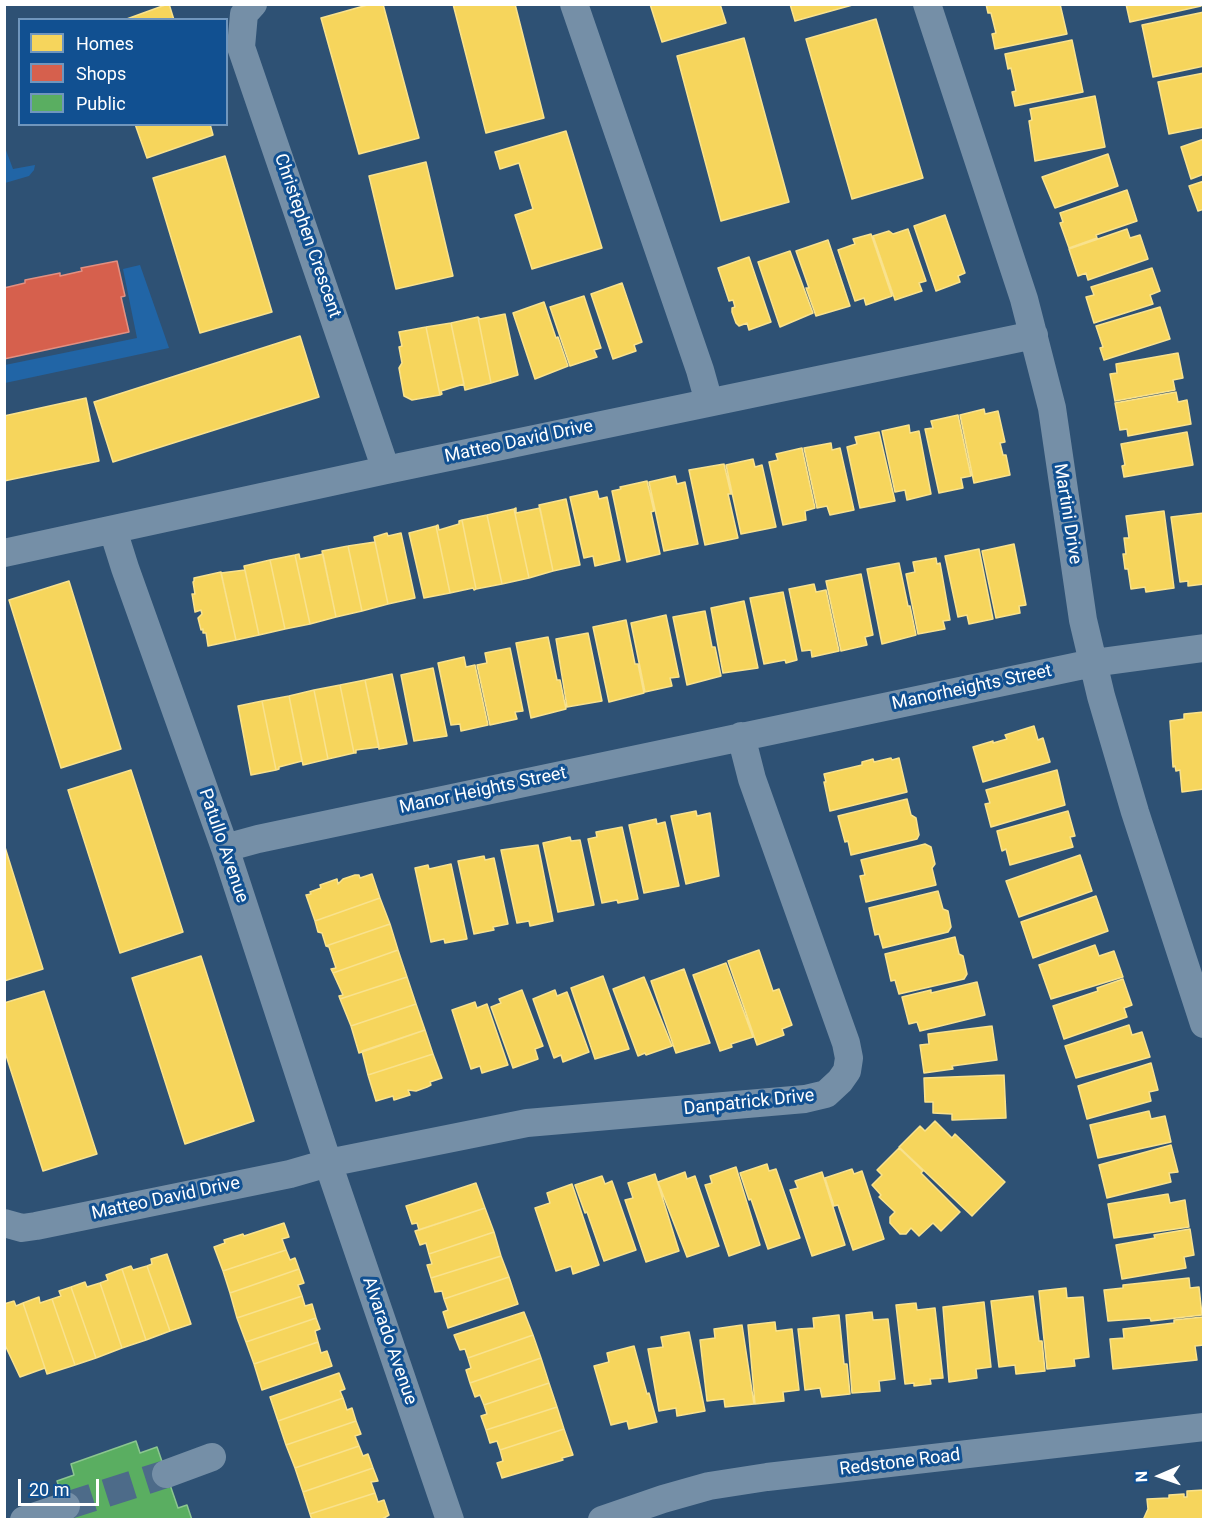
<!DOCTYPE html>
<style>
body{margin:0}
#map{position:relative;width:1208px;height:1524px;overflow:hidden;background:#2e5174;font-family:Roboto,sans-serif}
canvas{display:block}
.frame{position:absolute;inset:0;border:6px solid #fff;pointer-events:none}
.legend{position:absolute;left:18px;top:18px;width:210px;height:108px;box-sizing:border-box;background:#115091;border:2px solid #7096bd;margin:0;padding:8px 10px;list-style:none;font-size:18px;color:#fff}
.legend li{display:flex;align-items:center;gap:12px;height:30px}
.legend b{width:30px;border:2px solid #7096bd}
.north{position:absolute;left:1130px;top:1446px;width:60px;height:60px;-webkit-text-stroke:4px #115091;paint-order:stroke;rotate:268deg;font-size:16px;font-weight:700;line-height:24px;text-align:center;color:#fff}
.north::after{content:'';display:block;margin:auto;width:21px;height:27px;background:#fff;clip-path:polygon(50% 0,100% 100%,50% 72%,0 100%)}
.scale{position:absolute;left:18px;top:1479px;width:81px;height:27px;box-sizing:border-box;border:3px solid #fff;border-top:0;padding-left:8px;font-size:18px;line-height:21px;white-space:nowrap;color:#fff;-webkit-text-stroke:4px #115091;paint-order:stroke}
</style>
<div id="map">
<canvas width="1208" height="1524"></canvas>
<div class="frame"></div>
<ul class="legend">
<li><b style="height:16px;background:#f6d55c"></b>Homes</li>
<li><b style="height:16px;background:#d6604d"></b>Shops</li>
<li><b style="height:16px;background:#5aae61"></b>Public</li>
</ul>
<div class="north">N</div>
<div class="scale">20 m</div>
</div>
<script>
const ctx = document.querySelector('canvas').getContext('2d');
ctx.lineJoin = 'round';
function fill(path, color) { ctx.fillStyle = color; ctx.fill(path, 'evenodd'); }
const toPath = rows => new Path2D(rows.map(r => 'M' + r).join(''));
function stroke(path, color, width, dash) { ctx.strokeStyle = color; ctx.lineWidth = width; ctx.lineCap = dash ? 'butt' : 'round'; ctx.setLineDash(dash || []); ctx.stroke(path); }
function drawText(font, color, halo, rows, align = 'center') {
  ctx.font = font + ' Roboto,sans-serif'; ctx.lineWidth = 6; ctx.setLineDash([]); ctx.textBaseline = 'middle'; ctx.strokeStyle = halo; ctx.fillStyle = color; for (const [text, x, y, turn = 0] of rows) {
    ctx.save(); ctx.translate(x, y); ctx.rotate((+turn || 0) * Math.PI / 180); ctx.textAlign = isNaN(turn) ? turn : align; if (halo) ctx.strokeText(text, 0, 0); ctx.fillText(text, 0, 0); ctx.restore();
  }
}
const green = toPath([
 [4,145,13,169,35,165,34,170,29,176,5,183],
 [140,265,169,348,5,383,5,365,137,338,123,269]
]);
const homes = toPath([
 [169,4,174,20,124,20,168,4,169,4],
 [371,4,383,4,419,138,359,154,321,18,371,4],
 [453,4,515,4,544,118,486,133,453,4],
 [650,4,720,4,726,23,662,42,650,4],
 [790,4,856,4,795,21,790,4],
 [986,4,1060,4,1067,34,995,49,992,34,996,33,991,13,988,13,986,4],
 [1126,4,1201,4,1201,6,1130,22,1126,4],
 [1204,12,1204,66,1153,77,1142,25,1204,12],
 [876,19,923,178,852,199,806,39,876,19],
 [744,38,789,202,721,221,677,56,744,38],
 [1072,40,1083,92,1015,106,1012,92,1016,91,1011,68,1008,69,1005,54,1072,40],
 [1204,73,1204,127,1169,134,1158,82,1204,73],
 [1095,96,1105,147,1035,161,1029,121,1032,120,1030,109,1095,96],
 [135,124,210,124,213,135,147,158,135,124],
 [566,131,602,248,532,269,515,215,533,209,519,163,500,169,495,152,566,131],
 [1204,139,1204,174,1191,179,1181,147,1204,139],
 [1108,154,1118,186,1055,208,1042,177,1108,154],
 [225,156,272,312,200,333,153,178,225,156],
 [426,162,453,276,396,289,369,176,426,162],
 [1204,181,1204,209,1198,211,1189,186,1204,181],
 [1127,190,1137,221,1096,235,1097,238,1069,248,1060,223,1063,222,1060,213,1127,190],
 [945,215,965,273,958,276,960,282,936,291,914,226,945,215],
 [908,229,926,281,919,283,922,291,895,300,873,236,889,231,893,234,908,229],
 [1127,229,1130,238,1140,235,1148,259,1088,280,1086,273,1078,276,1069,249,1127,229],
 [871,234,892,296,866,305,864,298,855,301,838,250,855,244,853,239,871,234],
 [828,240,850,306,816,316,806,288,809,288,796,251,828,240],
 [790,251,813,313,780,327,758,262,790,251],
 [749,257,771,322,749,330,747,323,739,326,736,323,732,312,732,308,735,307,733,300,729,301,718,268,749,257],
 [1152,268,1160,291,1150,295,1153,304,1094,323,1086,297,1094,295,1091,287,1152,268],
 [622,283,642,342,634,345,636,351,613,359,591,294,622,283],
 [584,296,601,348,594,350,597,357,570,366,550,307,584,296],
 [544,302,556,338,558,337,568,366,535,379,513,313,544,302],
 [1160,307,1170,339,1104,360,1100,348,1103,347,1096,326,1160,307],
 [505,314,518,375,491,383,478,317,480,319,505,314],
 [478,317,491,383,465,390,451,323,478,317],
 [451,323,464,384,441,391,442,394,440,395,426,327,451,323],
 [426,327,440,395,412,400,404,396,399,368,402,363,399,347,402,346,399,332,426,327],
 [300,336,319,397,113,462,94,402,300,336],
 [1178,353,1183,378,1173,380,1175,390,1115,401,1110,374,1117,373,1116,364,1178,353],
 [1176,392,1178,402,1187,400,1191,424,1128,436,1127,429,1120,430,1115,403,1176,392],
 [86,398,99,461,4,481,4,416,86,398],
 [984,409,985,414,998,411,1005,442,1000,443,1003,455,1006,455,1010,475,974,483,960,415,984,409],
 [958,415,971,476,961,478,963,488,939,493,925,429,933,428,931,421,958,415],
 [909,425,910,433,919,431,931,494,907,500,905,490,895,492,882,431,909,425],
 [879,432,895,501,860,508,847,447,857,444,855,437,879,432],
 [1187,432,1193,465,1124,477,1122,466,1125,465,1121,444,1187,432],
 [831,443,832,450,840,448,854,510,830,515,827,506,817,508,804,448,831,443],
 [802,448,815,508,805,511,806,520,783,525,769,462,778,460,776,454,802,448],
 [753,459,755,467,762,465,776,527,741,534,726,465,753,459],
 [724,464,731,494,728,494,738,538,705,545,689,470,724,464],
 [675,476,677,484,685,482,698,544,664,551,649,482,675,476],
 [647,481,654,511,651,512,660,554,627,562,612,491,621,489,620,487,647,481],
 [597,491,599,499,607,497,620,560,595,566,593,556,584,558,570,497,597,491],
 [566,499,580,565,553,571,539,505,566,499],
 [516,508,516,513,540,508,553,571,529,578,514,509,516,508],
 [514,509,529,578,502,584,487,515,514,509],
 [1164,511,1174,588,1146,592,1145,587,1131,589,1128,569,1125,569,1123,554,1126,554,1124,538,1129,538,1126,516,1164,511],
 [1204,513,1204,584,1188,586,1188,581,1180,582,1171,517,1204,513],
 [487,515,502,584,476,589,462,520,487,515],
 [462,520,476,589,474,590,473,588,450,593,436,526,438,525,439,530,459,524,459,521,462,520],
 [436,526,450,593,424,598,409,533,436,526],
 [387,533,388,536,401,533,415,598,388,604,374,537,387,533],
 [375,542,388,604,362,611,348,546,375,542],
 [1014,544,1026,605,1019,606,1020,613,996,618,982,551,1014,544],
 [348,546,362,611,336,617,322,551,348,546],
 [979,549,993,619,969,624,967,615,958,617,945,556,979,549],
 [299,554,300,559,323,554,336,617,310,624,295,555,299,554],
 [295,555,310,624,285,629,270,560,295,555],
 [936,558,937,564,940,563,950,620,943,621,945,629,918,634,906,574,915,572,913,562,936,558],
 [270,560,285,629,259,635,244,566,270,560],
 [899,563,908,606,910,606,916,635,882,644,867,569,899,563],
 [245,570,259,635,236,640,221,573,245,570],
 [221,572,236,640,208,646,206,633,203,633,203,629,201,630,198,618,202,614,201,610,195,612,192,594,195,594,193,582,194,581,194,578,221,572],
 [861,574,873,635,865,637,867,645,841,651,826,581,861,574],
 [69,581,121,749,61,768,9,600,69,581],
 [814,584,816,592,826,590,839,651,812,657,811,650,802,651,789,589,814,584],
 [783,592,797,660,786,663,785,660,764,664,750,598,783,592],
 [744,601,758,668,723,673,711,608,744,601],
 [705,611,712,647,715,647,721,676,687,685,673,617,705,611],
 [666,615,679,677,670,678,672,686,645,692,631,623,666,615],
 [626,620,635,664,638,664,644,693,609,702,593,627,626,620],
 [588,633,602,701,567,707,556,639,588,633],
 [548,637,557,680,560,680,566,709,531,718,516,643,548,637],
 [510,648,523,711,515,712,517,719,490,725,477,665,487,663,485,653,510,648],
 [464,657,466,667,475,665,488,725,461,731,460,724,451,725,438,663,464,657],
 [433,668,447,736,414,741,401,675,433,668],
 [392,674,407,744,379,749,365,680,392,674],
 [365,680,379,747,356,750,356,753,354,753,340,685,365,680],
 [340,685,354,753,328,759,314,690,340,685],
 [314,690,328,759,303,765,289,696,314,690],
 [289,696,302,761,279,767,279,769,276,770,262,701,289,696],
 [262,701,276,770,251,775,238,706,262,701],
 [1204,712,1204,789,1182,792,1180,770,1176,771,1175,766,1173,767,1170,721,1184,719,1184,714,1204,712],
 [1034,726,1038,740,1043,738,1050,762,983,782,973,747,993,741,993,743,1007,739,1005,735,1034,726],
 [891,758,892,760,899,758,907,792,830,811,824,782,826,782,824,774,862,765,862,762,873,759,874,762,891,758],
 [131,770,183,932,120,953,68,790,131,770],
 [1057,770,1065,805,991,827,985,804,990,803,986,790,1057,770],
 [907,799,911,815,916,818,919,835,917,839,851,855,848,841,845,842,838,816,907,799],
 [696,811,697,816,710,813,719,876,686,884,671,816,696,811],
 [1068,811,1075,836,1070,837,1073,847,1010,865,1006,849,1002,851,997,831,1068,811],
 [656,819,657,824,665,822,679,886,644,893,629,825,656,819],
 [622,827,638,899,618,903,617,900,602,903,588,839,597,837,596,832,622,827],
 [570,837,571,841,580,840,594,905,558,912,543,843,570,837],
 [4,844,43,969,4,981,4,844],
 [925,844,931,847,935,864,932,868,936,885,866,902,860,876,865,875,861,860,925,844],
 [538,845,553,921,530,926,529,921,517,923,501,850,538,845],
 [1080,855,1092,891,1019,917,1006,881,1080,855],
 [484,856,485,860,494,858,508,924,493,927,494,930,474,934,458,861,484,856],
 [451,864,467,939,445,943,444,939,431,942,415,868,428,865,429,869,451,864],
 [372,874,380,898,315,921,306,895,311,894,310,892,321,888,320,885,337,879,338,884,343,879,355,875,359,875,360,878,372,874],
 [938,891,943,909,948,911,951,927,948,932,883,948,879,934,875,935,869,908,938,891],
 [1096,896,1108,931,1033,958,1021,922,1096,896],
 [380,898,390,924,326,946,322,933,318,932,315,921,380,898],
 [390,924,398,950,333,973,331,969,336,968,329,947,326,946,390,924],
 [955,937,959,954,963,956,967,974,964,979,899,994,895,980,891,981,885,954,955,937],
 [1095,945,1099,956,1114,951,1123,977,1051,999,1039,965,1095,945],
 [398,950,407,977,340,999,339,996,343,995,333,973,398,950],
 [759,950,773,991,779,989,792,1025,782,1029,784,1035,757,1045,728,961,759,950],
 [201,956,254,1121,185,1144,132,978,201,956],
 [726,963,753,1037,731,1044,732,1047,720,1051,693,975,726,963],
 [684,969,710,1043,676,1053,651,981,684,969],
 [603,976,629,1049,595,1059,571,988,603,976],
 [407,977,416,1004,351,1026,340,999,407,977],
 [644,977,672,1046,646,1055,645,1053,638,1056,613,989,644,977],
 [1123,979,1132,1005,1124,1008,1127,1017,1064,1039,1053,1006,1098,991,1097,988,1123,979],
 [977,982,985,1015,920,1031,917,1022,909,1024,902,997,931,990,931,993,977,982],
 [522,990,543,1046,535,1049,538,1059,513,1068,491,1007,501,1003,499,999,522,990],
 [555,990,557,996,567,992,589,1052,563,1062,561,1055,554,1058,533,999,555,990],
 [44,991,97,1154,43,1171,4,1049,4,1003,44,991],
 [475,1002,477,1008,487,1004,508,1065,482,1073,480,1066,471,1069,452,1010,475,1002],
 [416,1004,425,1030,359,1053,351,1026,416,1004],
 [1129,1025,1132,1035,1142,1032,1150,1057,1076,1078,1065,1046,1129,1025],
 [992,1026,997,1060,952,1066,953,1069,924,1073,920,1045,929,1044,928,1034,992,1026],
 [425,1030,433,1054,368,1075,362,1051,425,1030],
 [433,1054,442,1078,430,1082,431,1085,427,1087,416,1091,408,1090,410,1095,394,1100,393,1096,376,1101,368,1075,433,1054],
 [1151,1063,1158,1090,1149,1092,1151,1101,1087,1119,1078,1086,1151,1063],
 [1004,1075,1006,1118,952,1120,952,1114,933,1113,933,1102,925,1102,924,1078,1004,1075],
 [1149,1111,1151,1119,1165,1116,1171,1142,1098,1158,1090,1125,1149,1111],
 [935,1121,952,1138,955,1134,1005,1182,972,1216,899,1147,920,1126,925,1131,935,1121],
 [1171,1145,1178,1172,1169,1173,1171,1182,1107,1198,1099,1165,1171,1145],
 [899,1148,923,1171,921,1173,960,1212,941,1231,933,1223,919,1236,911,1228,906,1234,900,1234,890,1223,890,1217,895,1212,879,1197,881,1195,872,1185,882,1175,877,1170,899,1148],
 [767,1164,769,1171,776,1169,800,1238,768,1249,751,1199,749,1200,740,1173,767,1164],
 [736,1167,760,1245,729,1256,705,1185,712,1183,710,1176,736,1167],
 [852,1169,854,1174,862,1171,884,1239,853,1250,838,1205,834,1206,825,1178,852,1169],
 [685,1172,687,1179,695,1176,719,1246,687,1257,658,1182,685,1172],
 [822,1172,845,1245,812,1256,790,1190,798,1188,795,1181,822,1172],
 [655,1174,679,1251,646,1262,625,1200,633,1198,628,1183,655,1174],
 [602,1176,605,1184,612,1181,636,1250,604,1261,587,1212,585,1213,575,1185,602,1176],
 [476,1183,485,1208,419,1230,417,1223,412,1224,406,1206,476,1183],
 [572,1184,599,1265,573,1274,571,1266,556,1271,535,1208,550,1203,547,1193,572,1184],
 [1168,1194,1170,1203,1185,1200,1189,1227,1114,1238,1108,1204,1168,1194],
 [485,1208,494,1232,429,1254,426,1243,420,1245,415,1231,485,1208],
 [284,1223,289,1237,282,1239,286,1250,223,1271,214,1247,225,1243,224,1240,243,1234,244,1236,284,1223],
 [1190,1229,1194,1255,1184,1257,1186,1268,1122,1279,1116,1245,1155,1238,1154,1235,1190,1229],
 [494,1232,501,1256,431,1278,427,1265,432,1264,429,1254,494,1232],
 [286,1250,290,1260,295,1258,299,1269,230,1293,223,1271,286,1250],
 [167,1254,191,1324,170,1331,147,1266,152,1264,151,1259,167,1254],
 [501,1256,509,1277,444,1299,442,1291,435,1292,431,1278,501,1256],
 [131,1266,133,1270,147,1266,170,1331,146,1340,122,1269,131,1266],
 [122,1269,146,1340,122,1348,100,1283,108,1280,106,1275,122,1269],
 [299,1269,304,1283,298,1285,302,1296,237,1318,230,1293,299,1269],
 [509,1277,518,1304,448,1328,443,1312,448,1310,444,1299,509,1277],
 [1189,1278,1190,1288,1199,1287,1202,1315,1151,1321,1150,1318,1108,1321,1104,1290,1123,1288,1123,1285,1189,1278],
 [85,1282,87,1287,100,1283,122,1348,96,1358,71,1287,85,1282],
 [71,1287,96,1358,75,1365,52,1299,61,1296,59,1291,71,1287],
 [1066,1288,1067,1298,1083,1297,1089,1357,1074,1359,1075,1366,1047,1369,1039,1291,1066,1288],
 [302,1296,305,1306,312,1304,316,1318,246,1342,237,1318,302,1296],
 [1033,1296,1039,1341,1042,1341,1045,1371,1016,1374,1015,1365,999,1367,991,1301,1033,1296],
 [39,1297,40,1303,52,1299,75,1365,47,1374,23,1303,39,1297],
 [14,1301,16,1306,23,1303,45,1368,20,1377,4,1343,4,1304,14,1301],
 [984,1302,991,1367,976,1369,977,1378,949,1382,943,1307,984,1302],
 [916,1303,917,1310,935,1308,943,1378,930,1379,931,1384,914,1386,914,1383,905,1384,896,1305,916,1303],
 [524,1312,533,1335,468,1358,465,1349,460,1350,454,1335,524,1312],
 [872,1312,873,1320,888,1319,895,1379,879,1381,880,1391,852,1393,846,1315,872,1312],
 [839,1315,844,1364,847,1364,850,1394,822,1397,820,1388,805,1390,798,1329,814,1328,813,1318,839,1315],
 [1203,1317,1204,1345,1195,1346,1197,1360,1113,1369,1110,1339,1124,1338,1123,1329,1174,1323,1174,1320,1203,1317],
 [316,1318,320,1329,315,1331,318,1342,254,1364,246,1342,316,1318],
 [775,1322,776,1331,792,1329,799,1390,783,1392,784,1401,755,1404,748,1325,775,1322],
 [742,1325,754,1404,725,1407,724,1399,707,1401,700,1340,715,1338,714,1329,742,1325],
 [689,1332,705,1411,677,1416,676,1408,659,1411,648,1349,663,1347,661,1337,689,1332],
 [533,1335,541,1358,470,1383,466,1370,471,1368,468,1358,533,1335],
 [318,1342,321,1353,327,1351,332,1366,262,1390,254,1364,318,1342],
 [634,1346,647,1394,649,1393,657,1422,629,1429,627,1421,611,1425,594,1366,609,1362,607,1353,634,1346],
 [541,1358,549,1383,484,1405,480,1395,475,1397,470,1383,541,1358],
 [339,1373,345,1389,340,1391,343,1398,278,1421,270,1397,339,1373],
 [549,1383,557,1407,486,1430,481,1416,487,1414,484,1405,549,1383],
 [343,1398,347,1410,352,1408,356,1421,286,1445,278,1421,343,1398],
 [557,1407,564,1429,500,1450,497,1441,490,1443,486,1430,557,1407],
 [356,1421,361,1434,355,1436,359,1446,295,1468,286,1445,356,1421],
 [564,1429,573,1455,562,1458,563,1460,502,1478,497,1463,503,1461,500,1450,564,1429],
 [359,1446,363,1456,368,1454,373,1468,303,1492,295,1468,359,1446],
 [373,1468,378,1481,371,1482,375,1493,310,1514,303,1492,373,1468],
 [1204,1490,1204,1520,1143,1520,1148,1509,1147,1499,1169,1498,1169,1495,1184,1494,1184,1497,1187,1497,1187,1491,1204,1490],
 [375,1493,378,1502,384,1500,389,1515,381,1520,312,1520,310,1514,375,1493]
]);
const shops = toPath([
 [117,261,125,296,121,297,129,332,4,359,4,288,25,283,25,280,60,273,60,276,82,271,81,268,117,261]
]);
const public = toPath([
 [136,1441,140,1453,157,1447,178,1508,187,1505,192,1520,70,1520,57,1481,74,1475,71,1464,136,1441]
]);
const minorTunnel = toPath([
 [66,1506,166,1474]
]);
const minor = toPath([
 [253,4,244,14,241,47,386,470],
 [574,4,700,370,709,402],
 [927,4,1024,299,1052,408,1083,620,1101,696,1135,812,1204,1024],
 [113,530,125,568,225,848,328,1163,450,1520],
 [4,553,386,470,1034,335],
 [225,848,258,839,1093,663,1204,648],
 [4,1223,22,1228,36,1226,290,1174,328,1163,527,1123,805,1099,826,1094,840,1081,847,1071,849,1058,846,1043,752,779,741,736],
 [166,1474,212,1457],
 [24,1520,66,1506],
 [602,1520,663,1499,709,1486,767,1477,1204,1427]
]);
const streetNames = [
 ["Christephen Crescent",307,236,71],
 ["Matteo David Drive",519,442,-12],
 ["Martini Drive",1067,514,81],
 ["Manorheights Street",972,688,-12],
 ["Manor Heights Street",483,791,-12],
 ["Patullo Avenue",223,846,71],
 ["Danpatrick Drive",749,1103,-6],
 ["Matteo David Drive",166,1199,-12],
 ["Alvarado Avenue",389,1341,71],
 ["Redstone Road",900,1463,-7]
];
fill(green, '#2165a6');
fill(homes, '#f6d55c');
stroke(homes, '#f9e28d', 1.5);
fill(shops, '#d6604d');
stroke(shops, '#e29082', 1.5);
fill(public, '#5aae61');
stroke(public, '#8cc690', 1.5);
stroke(minorTunnel, '#4d6b89', 28, [28, 14]);
stroke(minor, '#758fa7', 28);
drawText('18px', '#fff', '#115091', streetNames);
</script>
